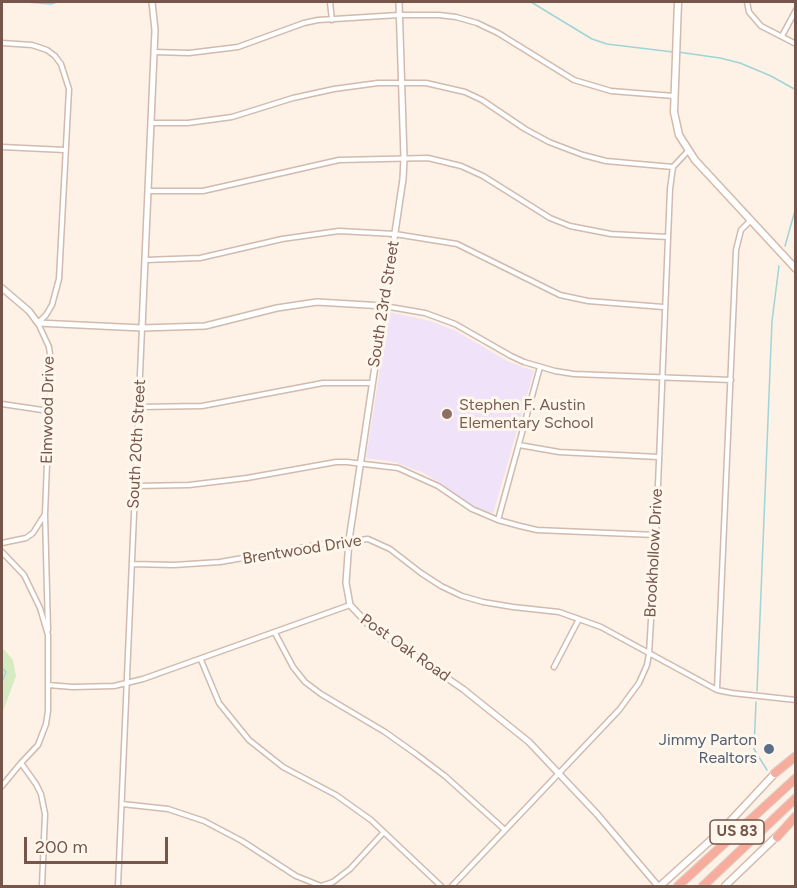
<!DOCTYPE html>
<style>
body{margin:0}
#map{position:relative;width:797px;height:888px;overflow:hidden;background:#fdf2e5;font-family:Figtree,sans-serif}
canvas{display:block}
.frame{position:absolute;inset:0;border:3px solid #76564a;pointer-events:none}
.scale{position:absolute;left:24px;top:837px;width:144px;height:27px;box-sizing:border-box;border:3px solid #76564a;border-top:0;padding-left:8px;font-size:18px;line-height:21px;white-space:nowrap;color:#76564a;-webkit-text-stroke:4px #fff6ec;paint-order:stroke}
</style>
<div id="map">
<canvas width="797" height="888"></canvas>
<div class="frame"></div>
<div class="scale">200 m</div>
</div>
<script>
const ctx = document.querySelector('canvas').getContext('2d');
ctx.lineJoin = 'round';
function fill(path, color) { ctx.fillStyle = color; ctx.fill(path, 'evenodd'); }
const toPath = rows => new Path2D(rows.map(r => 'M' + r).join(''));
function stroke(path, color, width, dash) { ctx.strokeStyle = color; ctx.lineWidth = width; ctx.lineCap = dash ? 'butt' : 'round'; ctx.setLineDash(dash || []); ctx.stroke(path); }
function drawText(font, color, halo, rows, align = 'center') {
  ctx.font = font + ' Figtree,sans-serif'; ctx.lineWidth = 6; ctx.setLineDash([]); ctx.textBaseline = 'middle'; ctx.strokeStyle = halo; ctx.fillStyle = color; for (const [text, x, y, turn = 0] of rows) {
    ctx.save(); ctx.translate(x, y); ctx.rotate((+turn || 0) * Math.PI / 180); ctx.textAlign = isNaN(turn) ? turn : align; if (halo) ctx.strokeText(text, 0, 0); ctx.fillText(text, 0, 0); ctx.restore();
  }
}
const education = toPath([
 [389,312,430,321,456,331,509,362,534,371,493,514,474,506,424,473,394,462,366,458]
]);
const green = toPath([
 [2,647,13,660,16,676,2,714]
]);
const stream = toPath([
 [26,2,51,4,57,2],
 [531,2,592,39,607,44,673,52],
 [678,52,720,58,740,63,771,76,796,90],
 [785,246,796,207],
 [2,668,6,672,2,682],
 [757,691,772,321,779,266],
 [756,702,754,749,767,770]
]);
const minor = toPath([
 [330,2,332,20],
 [747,2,749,12,761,26,796,44],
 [782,36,796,10],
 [2,43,32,45,47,50,55,56,61,64,69,89,59,279,52,305,46,315,38,323,49,347,51,362,45,514,33,533,26,538,2,543],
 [154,52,189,53,238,47,304,23,318,20,399,15,439,15,456,17,477,23,498,33,574,80,611,91,674,96],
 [151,123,188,123,232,117,293,98,334,89,378,83,426,83,465,92,482,100,525,129,549,142,583,155,606,161,673,167],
 [2,147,65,150],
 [148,191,203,191,339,160,428,158,461,166,483,176,550,218,570,226,611,234,668,237],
 [145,260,200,258,282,239,339,231,395,234,457,244,560,295,588,301,663,307],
 [384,306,425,313,455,324,511,356,524,362,555,371,574,374,731,380],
 [2,404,49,411],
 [139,407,202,406,323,383,371,383],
 [519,445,559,452,658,457],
 [135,486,189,485,247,478,336,462,347,462,398,468,438,486,472,509,498,520,520,526,537,530,656,535],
 [45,514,48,630],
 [498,520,540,367],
 [2,552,24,575,40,608,48,635,48,711,46,724,38,745,21,763],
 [132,564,174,565,220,562,323,544,368,539,390,549,421,573,441,586,462,596,483,602,513,607,559,612,601,627,717,690,732,693,796,700],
 [275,633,293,667,305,682,321,694,385,732,416,754,445,776,505,830],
 [201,660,219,703,249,740,283,767,336,795,371,820,441,886],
 [554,667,579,619],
 [48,685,73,687,114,686,143,679,350,605],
 [717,689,736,250,741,230,750,221],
 [2,786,21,763,36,784,41,794,45,814,42,886],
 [122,804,168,809,204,821,242,841,296,876,321,886,333,882,350,869,384,832],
 [118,886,142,328],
 [452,886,619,710,639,683,647,665,649,654,656,535,670,189,673,167,688,151]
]);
const tertiary = toPath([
 [399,2,404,158,403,179,349,540,346,583,350,605,368,624,463,689,529,742,597,814,658,886],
 [2,288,29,311,38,323,142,328,205,326,277,308,317,302,384,306],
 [142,328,155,30,152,2]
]);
const secondary = toPath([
 [678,2,674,112,679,135,695,160,796,269],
 [660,886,722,830,777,771],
 [725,886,779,834]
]);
const motorway = toPath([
 [775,773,796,756],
 [777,837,796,816],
 [678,886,796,778],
 [703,886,796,798]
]);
const markers = [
 [447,414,6,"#8d6e63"],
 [769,749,6,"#5c6f8a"]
];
const shields = [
 [737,832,54]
];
const shieldNames = [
 ["US 83",737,832]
];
const streetNames = [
 ["South 23rd Street",384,304,-81],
 ["Elmwood Drive",48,410,-89],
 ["South 20th Street",137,444,-87],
 ["Brentwood Drive",302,550,-9],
 ["Brookhollow Drive",654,553,-87],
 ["Post Oak Road",405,648,35]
];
const educationNames = [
 ["Stephen F. Austin",459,405],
 ["Elementary School",459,423]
];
const serviceNames = [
 ["Jimmy Parton",757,740],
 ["Realtors",757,758]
];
fill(education, '#efe2f9');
fill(green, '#d7ebc3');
stroke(stream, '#9fd4d9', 1.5);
stroke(minor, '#d1baae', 7);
stroke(tertiary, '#d1baae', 8);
stroke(secondary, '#d4baab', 9);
stroke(motorway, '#dbd3d0', 10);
stroke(minor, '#fff', 4);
stroke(tertiary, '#fff', 5);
stroke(secondary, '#fff', 6);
stroke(motorway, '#f7ac9c', 8);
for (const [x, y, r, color] of markers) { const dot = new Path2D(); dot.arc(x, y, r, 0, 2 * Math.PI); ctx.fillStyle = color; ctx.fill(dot); stroke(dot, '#fff6ec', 2); }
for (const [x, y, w] of shields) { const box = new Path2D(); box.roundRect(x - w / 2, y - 12, w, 24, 4.5); ctx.fillStyle = '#fff6ec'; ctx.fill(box); stroke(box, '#76564a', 1.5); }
drawText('bold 15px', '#76564a', null, shieldNames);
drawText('16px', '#76564a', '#fff6ec', streetNames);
drawText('16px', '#785e54', '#fff6ec', educationNames, 'left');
drawText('16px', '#4e5e75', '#fff6ec', serviceNames, 'right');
</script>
